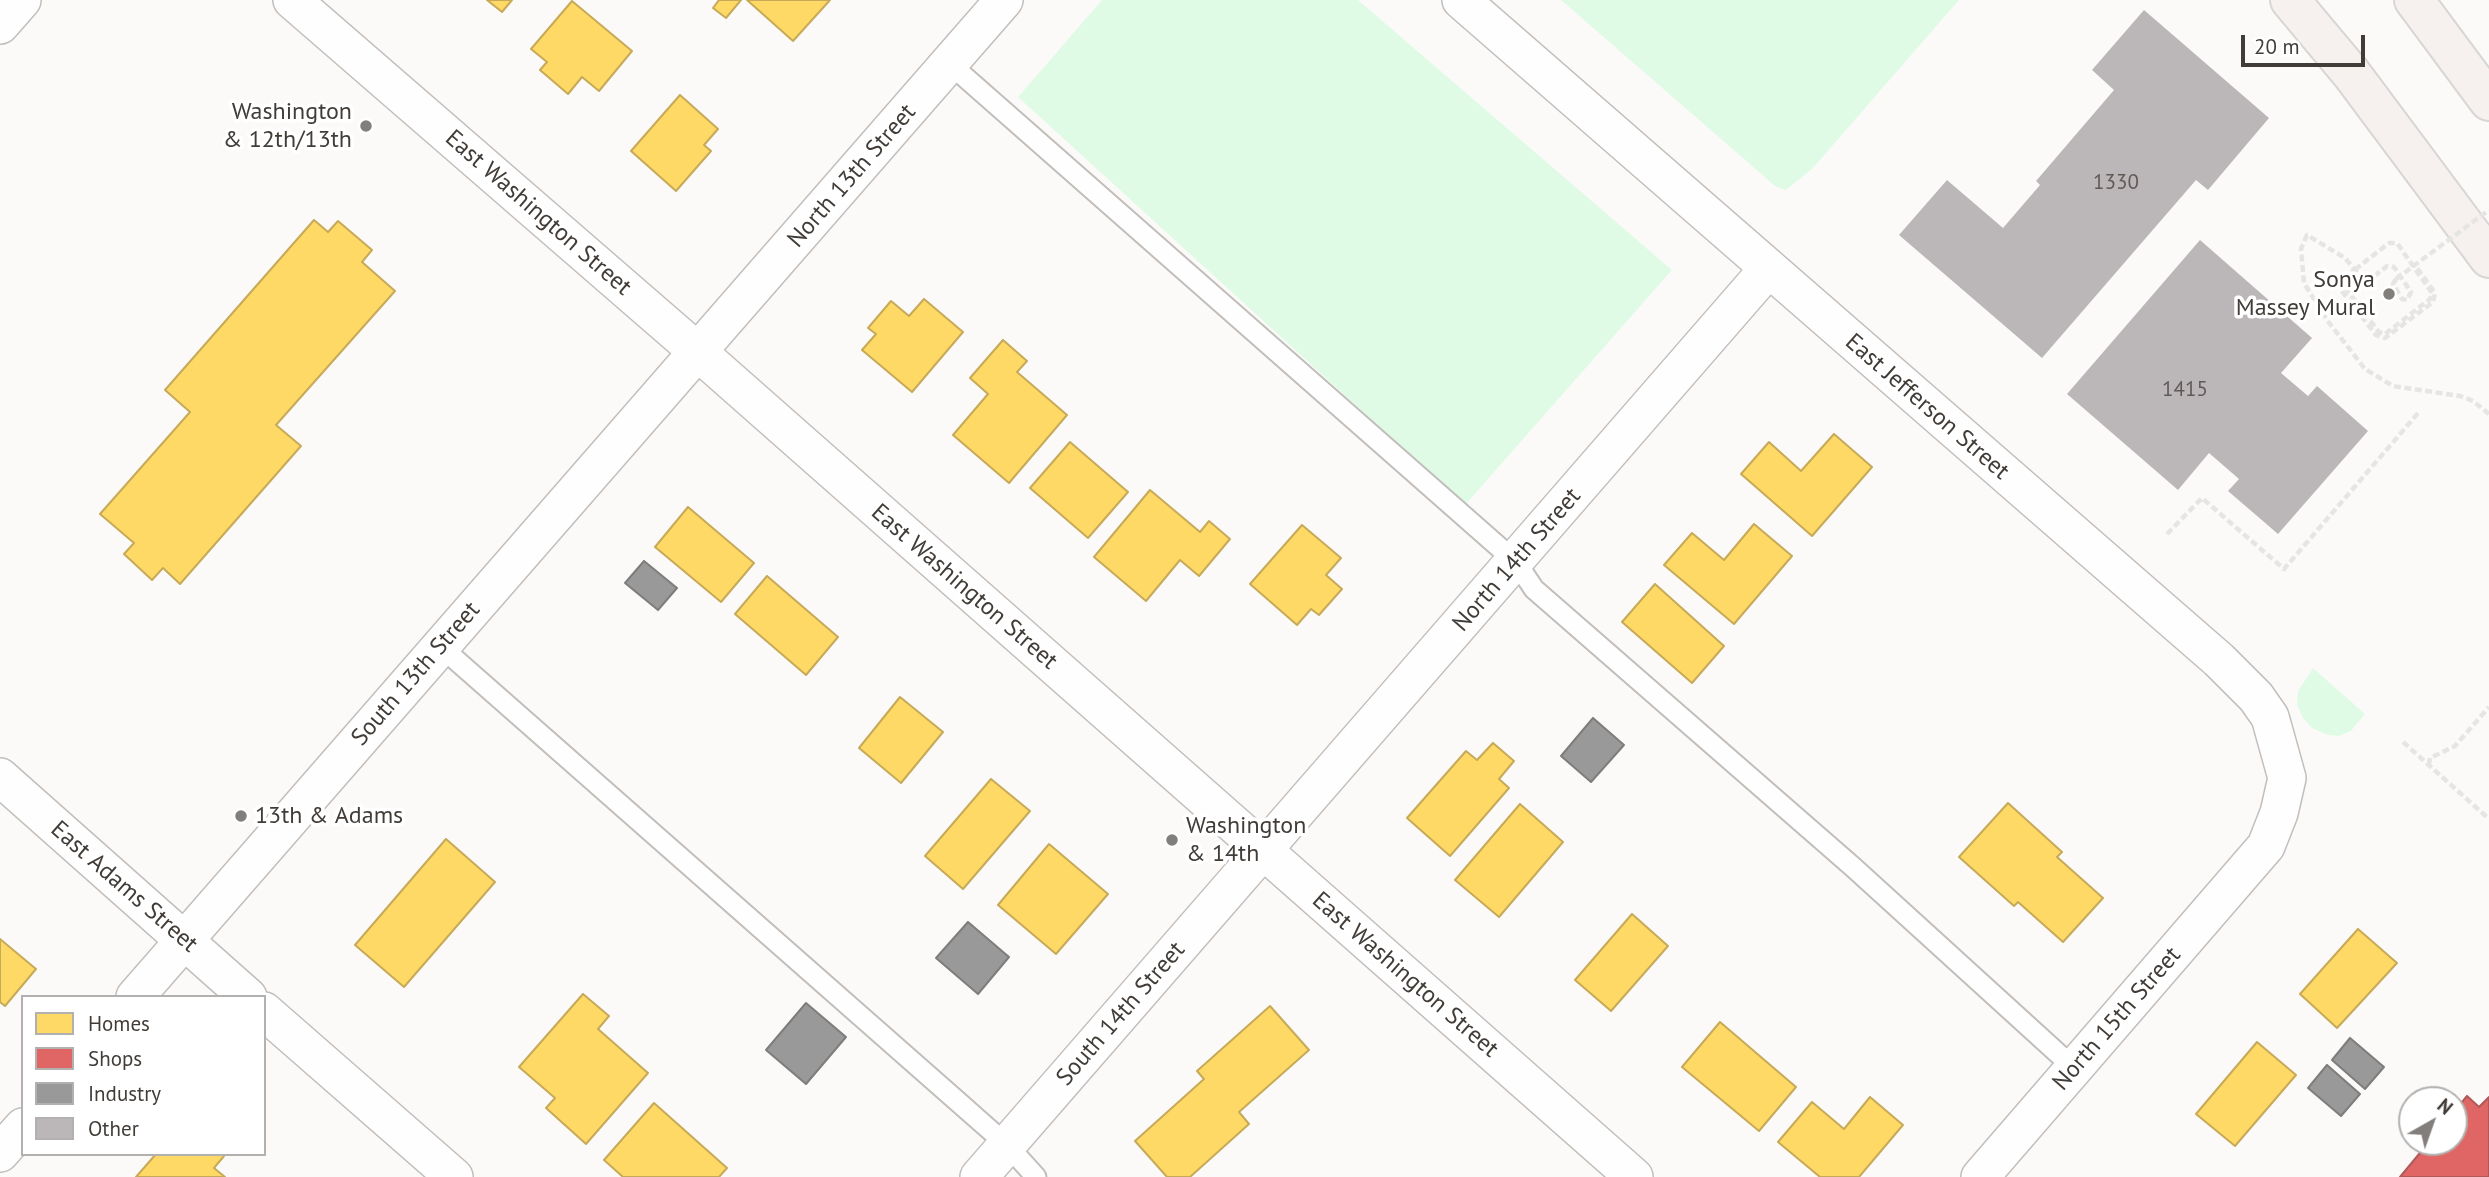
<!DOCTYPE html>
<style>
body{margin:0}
#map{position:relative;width:2489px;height:1177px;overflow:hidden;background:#fcfaf9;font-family:"PT Sans",sans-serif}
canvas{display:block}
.legend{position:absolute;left:21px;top:995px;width:245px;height:161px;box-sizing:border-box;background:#fff;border:2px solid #b3b1af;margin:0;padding:9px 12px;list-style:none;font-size:21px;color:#413c37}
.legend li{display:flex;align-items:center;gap:14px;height:35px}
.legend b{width:35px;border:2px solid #b3b1af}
.north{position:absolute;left:2398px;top:1086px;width:70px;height:70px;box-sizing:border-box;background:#fff;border:2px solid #b3b1af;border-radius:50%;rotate:40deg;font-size:19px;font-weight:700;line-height:28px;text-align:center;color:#413c37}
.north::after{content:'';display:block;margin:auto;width:24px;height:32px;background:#827e7b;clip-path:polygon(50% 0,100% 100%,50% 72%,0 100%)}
.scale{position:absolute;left:2241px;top:35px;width:124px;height:32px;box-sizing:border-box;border:4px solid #413c37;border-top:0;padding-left:9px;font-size:21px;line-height:24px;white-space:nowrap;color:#413c37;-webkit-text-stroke:5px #fff;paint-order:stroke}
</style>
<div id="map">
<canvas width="2489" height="1177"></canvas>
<ul class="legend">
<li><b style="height:19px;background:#ffd966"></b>Homes</li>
<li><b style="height:19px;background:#e06666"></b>Shops</li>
<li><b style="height:19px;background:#999"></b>Industry</li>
<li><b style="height:19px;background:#bbb6b8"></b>Other</li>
</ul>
<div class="north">N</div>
<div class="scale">20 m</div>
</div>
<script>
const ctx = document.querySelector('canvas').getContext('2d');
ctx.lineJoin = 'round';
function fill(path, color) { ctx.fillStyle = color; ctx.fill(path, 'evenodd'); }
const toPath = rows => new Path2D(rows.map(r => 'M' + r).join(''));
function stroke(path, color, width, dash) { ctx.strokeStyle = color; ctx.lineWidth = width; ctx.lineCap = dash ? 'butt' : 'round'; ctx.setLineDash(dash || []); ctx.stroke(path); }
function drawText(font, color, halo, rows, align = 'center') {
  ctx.font = font + ' "PT Sans",sans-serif'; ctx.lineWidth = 7; ctx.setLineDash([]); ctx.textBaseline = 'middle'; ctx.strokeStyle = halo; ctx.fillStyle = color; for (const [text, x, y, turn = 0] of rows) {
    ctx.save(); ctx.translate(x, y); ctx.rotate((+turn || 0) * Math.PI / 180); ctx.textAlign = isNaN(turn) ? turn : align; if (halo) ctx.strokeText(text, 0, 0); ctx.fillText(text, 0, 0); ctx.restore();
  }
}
const green = toPath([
 [1102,0,1358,0,1672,270,1465,505,1018,97],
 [1561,0,1959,0,1813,168,1786,190,1775,186],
 [2313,668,2365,714,2351,731,2339,736,2328,735,2312,728,2303,718,2297,705,2298,691]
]);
const homes = toPath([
 [487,0,512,0,502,12,487,0],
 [719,0,741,0,726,18,713,8,719,0],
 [747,0,830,0,793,41,747,0],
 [572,1,632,51,599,91,582,77,568,94,540,70,547,62,531,49,572,1],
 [680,95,718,129,704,145,711,151,676,191,631,151,680,95],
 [314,220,328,232,338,221,372,250,362,262,395,291,276,425,301,446,180,584,163,568,152,580,124,554,134,543,100,514,190,412,165,390,314,220],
 [924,299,963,332,912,392,862,350,876,334,868,328,891,301,909,316,924,299],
 [1003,340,1027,361,1017,372,1067,415,1009,483,953,435,988,394,970,378,1003,340],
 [1834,434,1872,467,1812,536,1741,474,1769,442,1801,471,1834,434],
 [1070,442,1128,492,1088,538,1030,488,1070,442],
 [1150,490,1200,532,1209,521,1230,539,1199,576,1180,560,1146,601,1094,557,1150,490],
 [688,507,754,563,721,602,655,547,688,507],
 [1754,524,1792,556,1734,624,1664,565,1692,533,1724,560,1754,524],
 [1302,525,1341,558,1326,575,1342,589,1319,615,1311,609,1297,625,1250,584,1302,525],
 [767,576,838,637,806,675,735,614,767,576],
 [1655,584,1724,646,1692,683,1622,622,1655,584],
 [900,697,943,732,901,783,859,748,900,697],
 [1493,743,1514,761,1499,779,1509,788,1450,856,1407,818,1466,751,1477,760,1493,743],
 [991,779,1030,811,963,889,925,856,991,779],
 [2008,803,2062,852,2057,857,2103,898,2063,942,2018,902,2014,906,1959,857,2008,803],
 [1520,804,1563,842,1499,917,1455,880,1520,804],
 [446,839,495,882,404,987,355,945,446,839],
 [1049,844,1108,894,1056,954,998,905,1049,844],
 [1632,914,1668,946,1611,1011,1575,980,1632,914],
 [2358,929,2397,963,2337,1028,2300,994,2358,929],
 [0,939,36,969,5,1006,0,1002,0,939],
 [583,994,609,1016,598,1029,648,1073,586,1144,546,1108,555,1098,519,1067,583,994],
 [1270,1006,1309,1050,1239,1112,1249,1124,1190,1177,1167,1177,1135,1141,1204,1079,1197,1071,1270,1006],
 [1720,1022,1796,1087,1759,1131,1682,1067,1720,1022],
 [2257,1042,2296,1075,2235,1146,2196,1114,2257,1042],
 [1870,1097,1903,1125,1859,1177,1820,1177,1778,1142,1812,1102,1844,1129,1870,1097],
 [654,1103,727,1168,719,1177,623,1177,604,1160,654,1103],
 [156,1154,222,1154,224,1156,214,1168,225,1177,136,1177,156,1154]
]);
const shops = toPath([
 [2467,1096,2479,1107,2489,1097,2489,1177,2400,1177,2429,1142,2454,1142,2454,1112,2467,1096]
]);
const industry = toPath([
 [644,561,677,588,658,610,625,583,644,561],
 [1593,718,1624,745,1591,782,1561,756,1593,718],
 [968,922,1009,957,978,994,936,958,968,922],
 [806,1003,846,1037,806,1084,766,1050,806,1003],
 [2350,1038,2384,1067,2365,1089,2332,1060,2350,1038],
 [2327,1065,2360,1094,2341,1116,2308,1088,2327,1065]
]);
const building = toPath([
 [2144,10,2269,118,2208,190,2196,180,2042,358,1899,235,1947,180,2003,228,2040,185,2036,181,2114,90,2092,70],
 [2200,240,2312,338,2281,373,2308,396,2317,386,2368,431,2278,534,2228,491,2239,479,2209,453,2178,490,2067,394]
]);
const path = toPath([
 [2356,272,2345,281,2344,286,2379,332,2385,334,2430,299,2432,293,2397,243,2389,243,2357,268],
 [2396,279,2393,284,2402,299,2407,300,2411,292,2394,267,2387,266,2366,283,2345,258,2307,235,2301,249,2304,283,2327,320,2365,369,2393,386,2460,396,2473,401,2489,414],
 [2167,534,2202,498,2284,569,2419,412],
 [2403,742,2489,819],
 [2429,765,2430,758,2455,746,2489,707]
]);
const lane = toPath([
 [950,64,1516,562,1534,589,1853,867,2074,1068],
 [440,646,956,1100,1007,1145,1036,1177]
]);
const street = toPath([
 [292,0,698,352,1634,1177],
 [1461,0,2219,660,2256,697,2270,717,2287,778,2279,813,2266,846,1980,1177],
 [0,25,22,0],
 [0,777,248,997],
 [135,997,1004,0],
 [264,1011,454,1177],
 [0,1153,23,1127],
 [979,1177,1769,268]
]);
const primary = toPath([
 [2290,0,2351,73,2489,258],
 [2414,0,2489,101]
]);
const pathBridge = toPath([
 [2357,268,2341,280,2341,290,2376,335,2385,338,2433,302,2435,293,2415,265],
 [2396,279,2489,210]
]);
const markers = [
 [366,126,7,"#827e7b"],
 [2389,294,7,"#827e7b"],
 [241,816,7,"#827e7b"],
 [1172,840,7,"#827e7b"]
];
const numberNames = [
 ["1330",2116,183],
 ["1415",2185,390]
];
const poiNames = [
 ["Washington",352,112],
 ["& 12th/13th",352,140],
 ["Sonya",2375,280],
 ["Massey Mural",2375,308],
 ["13th & Adams",255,816,"left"],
 ["Washington",1186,826,"left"],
 ["& 14th",1186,854,"left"]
];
const streetNames = [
 ["North 13th Street",852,176,-49],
 ["East Washington Street",538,213,41],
 ["East Jefferson Street",1927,407,41],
 ["North 14th Street",1517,560,-49],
 ["East Washington Street",964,587,41],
 ["South 13th Street",416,674,-49],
 ["East Adams Street",124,887,41],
 ["East Washington Street",1405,975,41],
 ["South 14th Street",1121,1014,-49],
 ["North 15th Street",2117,1019,-49]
];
fill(green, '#e0fbe5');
fill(homes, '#ffd966');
stroke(homes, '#c6aa58', 2);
fill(shops, '#e06666');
stroke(shops, '#b05958', 2);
fill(industry, '#999');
stroke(industry, '#7f7d7c', 2);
fill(building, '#bbb6b8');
stroke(lane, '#c1bebb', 23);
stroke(street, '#c1bebb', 40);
stroke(primary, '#d8d6d5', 42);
stroke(path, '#e5e5e4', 4.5, [7, 3.5]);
stroke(lane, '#fffefe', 19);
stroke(street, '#fffefe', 37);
stroke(primary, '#f6f1ef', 38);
stroke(pathBridge, '#e5e5e4', 4.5, [7, 3.5]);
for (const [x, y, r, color] of markers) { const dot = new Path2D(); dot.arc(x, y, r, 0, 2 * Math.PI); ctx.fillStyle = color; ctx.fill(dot); stroke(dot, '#fff', 2.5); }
drawText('21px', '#605a57', null, numberNames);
drawText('24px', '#413c37', '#fff', poiNames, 'right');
drawText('24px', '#413c37', '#fff', streetNames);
</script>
